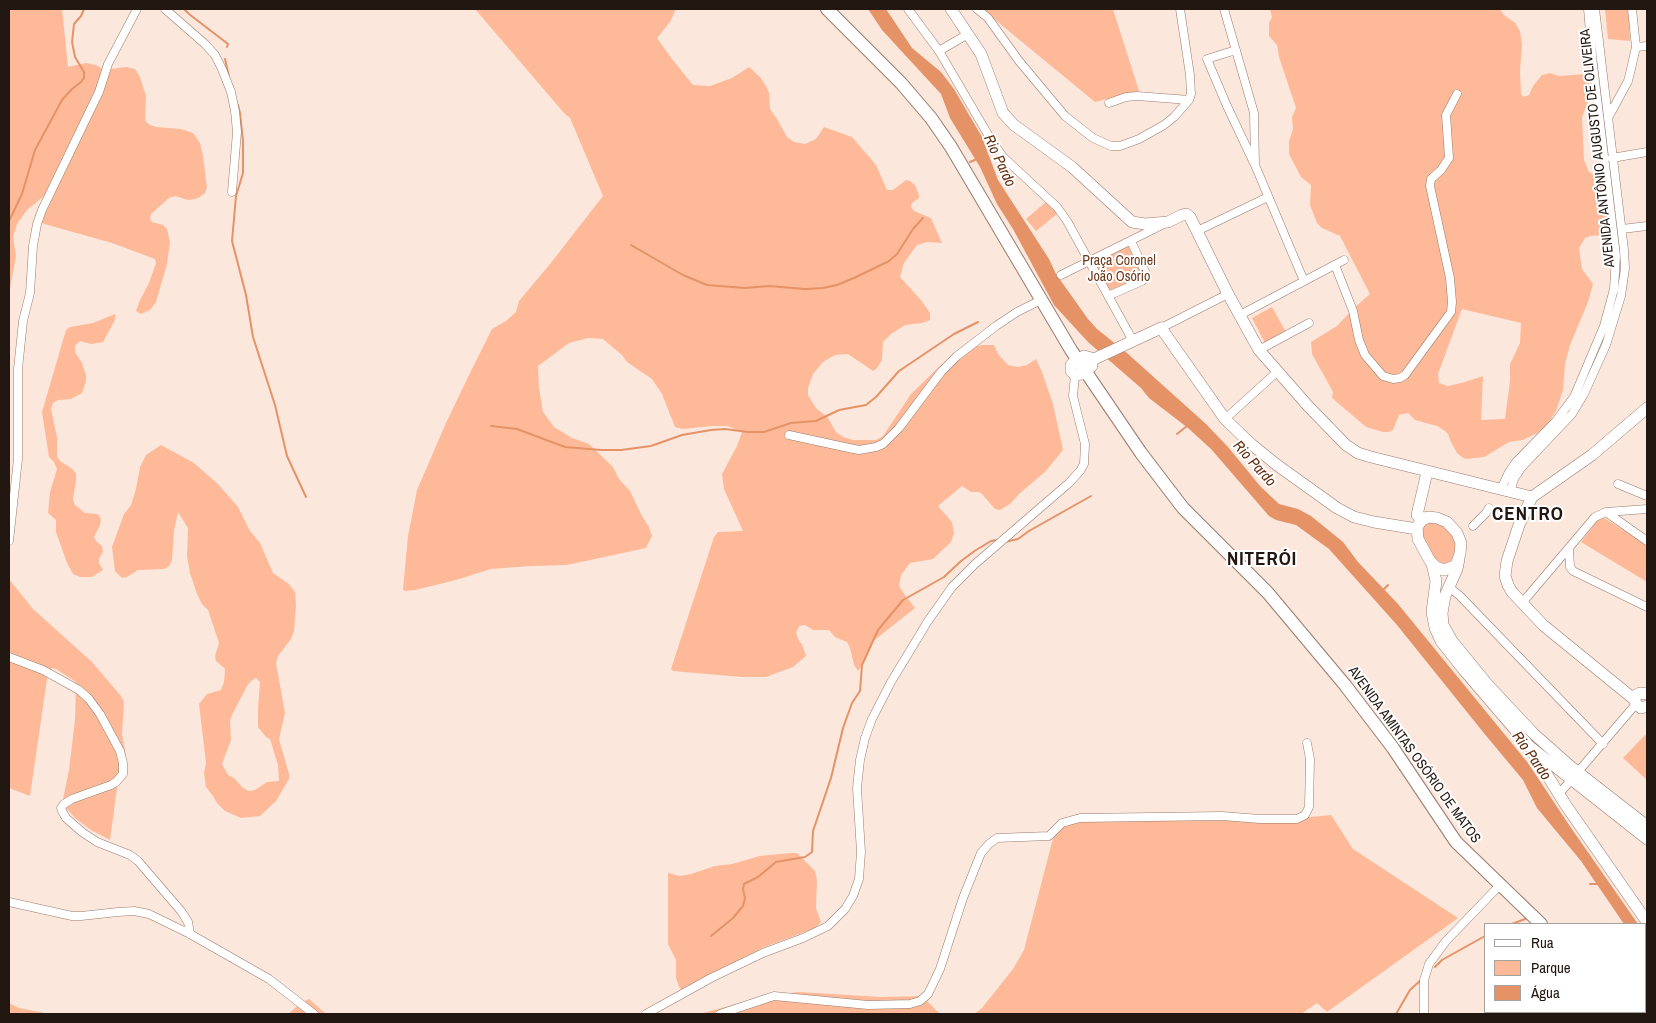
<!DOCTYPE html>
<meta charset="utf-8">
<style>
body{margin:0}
#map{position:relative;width:1656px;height:1023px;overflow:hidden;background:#fce7dd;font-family:"Archivo Narrow",sans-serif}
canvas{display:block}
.frame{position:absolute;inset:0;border:10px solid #221610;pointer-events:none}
.legend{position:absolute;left:1484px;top:923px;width:162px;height:90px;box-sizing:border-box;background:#fff;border:1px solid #a7a29f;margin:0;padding:6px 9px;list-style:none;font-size:15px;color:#221610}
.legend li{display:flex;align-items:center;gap:10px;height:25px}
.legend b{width:25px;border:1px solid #a7a29f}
</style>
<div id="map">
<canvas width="1656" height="1023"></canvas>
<div class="frame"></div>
<ul class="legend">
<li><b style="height:6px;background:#fff"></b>Rua</li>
<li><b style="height:14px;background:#feba98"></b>Parque</li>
<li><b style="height:14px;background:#e59267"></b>Água</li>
</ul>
</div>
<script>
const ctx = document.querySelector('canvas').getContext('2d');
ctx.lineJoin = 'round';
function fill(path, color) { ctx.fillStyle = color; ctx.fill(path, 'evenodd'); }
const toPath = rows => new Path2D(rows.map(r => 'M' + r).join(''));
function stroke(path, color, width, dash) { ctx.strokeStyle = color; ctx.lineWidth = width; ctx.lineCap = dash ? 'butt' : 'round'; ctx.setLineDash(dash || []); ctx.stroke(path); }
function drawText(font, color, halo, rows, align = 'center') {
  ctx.font = font + ' "Archivo Narrow",sans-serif'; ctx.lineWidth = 4; ctx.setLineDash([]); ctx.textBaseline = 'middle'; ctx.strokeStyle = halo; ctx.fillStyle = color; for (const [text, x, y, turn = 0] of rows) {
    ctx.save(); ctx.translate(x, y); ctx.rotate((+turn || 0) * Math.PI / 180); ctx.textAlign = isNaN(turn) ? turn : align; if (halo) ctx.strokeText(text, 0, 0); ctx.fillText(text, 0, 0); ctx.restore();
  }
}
const green = toPath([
 [9,9,62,9,68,67,86,63,96,65,104,70,126,67,135,69,140,77,146,96,145,121,150,125,156,127,181,129,193,133,200,143,203,156,206,180,207,187,205,193,200,197,195,199,188,200,175,196,169,198,151,214,150,219,152,222,163,225,167,229,170,242,167,264,156,302,150,310,141,314,136,311,140,300,149,283,156,263,155,259,112,243,41,223,55,193,44,196,27,210,17,224,13,237,16,256,9,294],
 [475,9,676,9,670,22,657,38,672,59,693,85,710,86,732,78,749,67,760,77,766,86,769,93,770,109,777,119,787,137,794,142,805,144,816,139,824,127,852,137,876,165,887,190,893,190,906,180,910,181,915,185,919,195,919,198,912,203,911,207,914,211,931,218,942,243,927,242,917,245,904,263,900,277,921,300,930,313,930,320,922,323,905,325,891,334,883,342,882,360,877,368,873,371,848,354,835,355,823,362,813,374,808,388,808,395,816,408,828,418,836,432,843,437,853,440,876,440,883,436,911,394,942,364,960,359,977,346,982,345,994,345,998,354,1008,365,1018,367,1027,365,1036,359,1042,372,1053,404,1063,450,1045,472,1020,493,1010,504,1000,510,995,509,982,494,979,492,971,492,962,486,938,506,952,522,954,533,951,542,933,559,910,563,901,575,899,586,905,595,915,608,872,642,865,661,858,671,854,665,850,648,847,642,835,637,829,630,813,630,805,625,799,626,796,633,799,641,802,644,806,656,793,667,766,677,742,677,673,671,671,669,714,537,718,532,743,531,724,489,722,474,737,446,742,432,728,426,712,426,683,429,675,427,662,394,652,379,627,362,622,355,603,339,588,338,569,343,538,366,539,388,543,412,554,427,572,438,589,444,613,467,619,479,630,491,642,516,649,527,652,536,646,548,567,565,531,566,491,569,456,580,415,590,404,591,403,589,408,536,417,490,446,423,469,375,492,329,506,321,516,312,519,301,550,264,603,196,570,118,564,113],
 [982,9,1113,9,1139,91,1095,102],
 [1270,9,1500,9,1504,15,1515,23,1520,31,1522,45,1520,71,1521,94,1524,97,1529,95,1533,86,1542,75,1550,73,1559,76,1587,74,1590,88,1590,96,1582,117,1584,160,1589,172,1605,179,1610,232,1603,235,1590,236,1585,238,1579,248,1582,269,1593,284,1588,302,1570,345,1565,364,1563,390,1556,411,1546,426,1537,433,1523,440,1509,442,1484,457,1467,459,1463,458,1457,453,1451,442,1448,434,1445,431,1437,426,1415,420,1408,413,1399,415,1393,430,1389,432,1383,432,1366,427,1332,398,1333,392,1312,354,1311,342,1337,326,1354,308,1370,294,1340,236,1322,228,1317,223,1310,205,1311,185,1301,177,1289,154,1289,141,1293,129,1292,117,1296,108,1279,57,1277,45,1269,36,1269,23,1272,17],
 [1462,309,1521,323,1520,343,1510,364,1510,381,1505,419,1481,420,1483,376,1465,382,1448,386,1439,383,1438,374],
 [1605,9,1629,9,1630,41,1608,39],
 [1047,201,1057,214,1036,231,1026,219],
 [1130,245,1145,275,1111,292,1094,263],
 [1272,307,1286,332,1265,343,1252,318],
 [115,314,115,320,103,342,91,344,80,341,75,346,75,352,82,363,86,375,86,381,82,393,71,399,58,400,53,403,51,409,57,437,57,456,60,461,71,468,76,473,76,480,73,499,75,505,85,513,98,514,101,519,100,525,94,537,97,542,102,546,103,552,99,558,99,563,103,570,92,577,80,577,73,574,67,563,56,532,56,520,48,513,50,492,57,469,54,462,49,457,42,412,66,330,70,327,93,323],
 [161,445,194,463,218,484,238,507,250,531,260,543,273,573,289,584,295,592,296,606,294,631,291,639,278,656,276,663,285,713,279,739,289,774,289,779,276,801,260,816,241,818,225,811,217,803,213,796,206,787,204,773,206,763,199,704,207,694,221,690,224,682,225,669,216,661,215,656,219,643,208,610,202,604,197,594,190,573,187,556,188,528,178,512,174,531,172,560,169,566,164,569,138,570,127,577,122,578,115,571,112,547,124,514,131,505,136,489,140,467,146,455],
 [256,678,260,682,258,708,258,727,266,737,270,739,278,765,279,781,267,782,255,790,249,791,243,788,234,778,228,775,222,764,231,740,230,721,232,715,247,686,251,681],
 [1601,516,1647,545,1647,582,1581,542],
 [1430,522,1440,524,1451,532,1456,544,1455,553,1452,561,1444,564,1436,561,1423,537,1422,528,1425,524],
 [9,579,33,609,92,662,121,696,124,702,122,734,126,756,125,775,118,781,110,840,91,830,75,818,65,807,63,799,69,770,75,720,76,682,56,669,52,668,48,672,30,796,9,788],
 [1645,735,1647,737,1647,780,1623,758],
 [1331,815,1353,849,1458,918,1327,1012,1317,1003,1301,1014,974,1014,982,1008,1013,969,1024,950,1052,842,1058,825,1062,820,1300,818],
 [790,853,797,853,815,871,817,880,816,908,821,922,815,928,762,948,683,991,679,987,676,978,676,960,668,944,668,873,680,876,691,874,715,866,732,864,760,856],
 [800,992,880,997,922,996,940,1014,699,1014,770,995],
 [309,999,326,1014,288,1014,302,1002],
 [9,1003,19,1008,51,1014,9,1014],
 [1531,1012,1625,1012,1627,1014,1527,1014]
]);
const water = toPath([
 [868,9,886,9,912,48,941,72,954,89,982,137,998,180,1049,259,1056,274,1088,319,1097,329,1127,353,1206,424,1228,447,1260,486,1279,504,1298,509,1311,516,1343,542,1358,562,1398,604,1528,763,1569,825,1638,924,1624,924,1581,861,1537,808,1523,780,1483,732,1397,625,1329,549,1296,525,1276,520,1269,516,1211,449,1188,428,1149,398,1141,388,1088,342,1054,305,1013,229,997,204,980,167,950,118,941,94,882,30]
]);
const stream = toPath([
 [184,9,189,14,228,44,227,47],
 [225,59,229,77],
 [238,105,240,113,243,141,243,173,236,196,232,241,246,295,253,337,275,405,287,456,306,497],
 [970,162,977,159],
 [9,221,22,194,35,150,62,100,72,89,81,82,84,78,84,72,75,57,72,42,74,24,81,16,84,9],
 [631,245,683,275,707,285,745,288,769,286,805,289,823,288,837,285,854,278,889,261,897,254,913,229,923,218],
 [491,426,517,429,565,447,601,450,621,450,651,446,682,435,711,430,725,429,748,432,764,432,791,423,816,421,839,410,866,405,876,397,899,371,954,334,978,322],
 [1177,434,1187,426],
 [1005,542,1018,539,1029,531,1091,496],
 [1383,590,1388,585],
 [1590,884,1598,884],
 [1512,924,1525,919],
 [711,936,733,918,743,906,745,898,743,889,744,884,758,877,776,862,805,857,812,852,813,831,831,778,843,728,852,703,860,691,862,665,878,630,903,600,944,577,961,561,976,550,991,541,997,540],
 [1435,967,1442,960,1485,936],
 [1396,1014,1410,990,1422,979]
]);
const street = toPath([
 [165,9,205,44,215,55,222,69,231,92,235,111,237,132,232,192],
 [908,9,939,51,990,138,1003,157,1057,207,1067,221,1133,341],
 [977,9,988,18,1019,61,1065,116,1093,138,1111,146,1120,146,1139,139,1164,125,1174,117,1189,100,1191,94,1190,75,1180,9],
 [1224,9,1254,113,1255,165,1304,281],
 [1636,47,1647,46],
 [1236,50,1207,59,1227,106,1254,163],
 [939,51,968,34],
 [1109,103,1126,97,1137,96,1189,100],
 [1608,118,1628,81,1631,69,1636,47,1632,9],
 [1612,158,1647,152],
 [1622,229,1647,226],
 [1197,231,1268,197],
 [1335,265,1353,311,1359,340,1365,355,1383,376,1393,379,1400,378,1405,375,1451,312,1452,302,1450,278,1430,186,1431,179,1441,170,1449,158,1446,115,1457,94],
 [1061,275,1162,225],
 [1108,296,1142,281,1147,276,1131,241],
 [1240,315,1344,260],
 [1161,328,1228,294],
 [1259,350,1309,323],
 [1225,419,1277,372],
 [789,435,849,448,859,450,876,447,883,444,899,428,941,372,957,356,996,326,1017,312,1041,300],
 [1618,484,1647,496],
 [1501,489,1509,472,1516,462,1556,421,1574,397,1604,326,1614,289,1616,256,1593,65,1588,9],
 [1510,492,1514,479,1521,468,1572,414,1584,394,1606,345,1621,296,1625,268,1624,250,1595,9],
 [1606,512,1647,541],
 [1473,526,1486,513,1489,508],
 [9,541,18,459,18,369,23,321,30,293,33,246,37,224,42,210,99,92,108,64,137,9],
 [1569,549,1570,567,1573,571,1647,607],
 [1449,587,1460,596,1603,744],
 [1522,603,1595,517,1606,512,1647,509],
 [9,657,43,670,79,690,89,699,100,714,120,751,123,763,123,774,116,782,111,785,72,799,64,804,61,808,62,811,66,818,82,832,97,842,130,855,138,861,181,911,188,922,190,934],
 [1559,794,1636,704],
 [9,902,72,916,81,916,118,912,134,911,149,914,190,934,269,979,314,1014],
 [646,1014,711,978,763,953,803,938,828,926,845,909,853,896,859,879,861,852,857,788,860,760,865,738,872,719,891,682,928,621,952,587,975,564,1069,483,1080,471,1084,464,1085,444,1073,396,1075,375],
 [720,1014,774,996,868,1005,910,1004,920,1001,928,994,940,969,963,898,981,853,989,844,997,838,1049,836,1062,823,1080,818,1222,816,1260,819,1297,819,1305,815,1309,807,1310,759,1307,743],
 [1424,1014,1424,980,1429,964,1446,941,1500,885]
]);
const secondary = toPath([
 [951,9,981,54,1003,113,1014,125,1072,167,1132,222,1145,224,1168,222,1182,215,1186,214,1190,217,1228,294,1259,350,1308,406,1346,445,1358,453,1371,457,1532,497],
 [1084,356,1091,358,1092,366,1082,374,1075,375,1071,371,1071,365,1074,362,1084,356],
 [1092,360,1161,328,1225,419,1251,444,1277,465,1337,508,1354,517,1374,522,1417,529],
 [1532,497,1519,525,1507,561,1505,576,1508,585,1512,592,1543,625,1635,700],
 [1532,497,1592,455,1647,408],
 [1428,517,1437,518,1447,522,1457,533,1461,543,1460,554,1456,565,1452,567,1444,570,1436,567,1430,561,1418,539,1417,527,1422,520,1428,517],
 [1425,518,1419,517,1417,515,1427,472],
 [1459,559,1457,569,1445,596,1442,613,1443,625,1452,641,1488,685,1534,734,1570,766,1647,826],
 [1432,564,1436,581,1432,612,1435,628,1441,641,1463,669,1529,746,1647,839],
 [1647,694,1640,693,1636,695,1635,700,1636,704,1641,708,1647,706],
 [1533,752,1565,804,1645,919]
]);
const primary = toPath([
 [827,9,901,83,931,118,951,147,1071,350,1141,453,1183,508,1268,593,1345,685,1393,748,1456,842,1541,924],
 [1630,1012,1632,1014]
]);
const streetNames = [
 ["AVENIDA ANTÔNIO AUGUSTO DE OLIVEIRA",1598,148,-96],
 ["AVENIDA AMINTAS OSÓRIO DE MATOS",1414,755,54]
];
const parkNames = [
 ["Praça Coronel",1119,261],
 ["João Osório",1119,277]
];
const waterNames = [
 ["Rio Pardo",999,161,65],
 ["Rio Pardo",1254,464,48],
 ["Rio Pardo",1531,756,55]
];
const districtNames = [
 ["CENTRO",1528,515],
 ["NITERÓI",1262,560]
];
fill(green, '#feba98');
fill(water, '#e59267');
stroke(stream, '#e59267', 2);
stroke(street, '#997a6b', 9);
stroke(secondary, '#997a6b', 12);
stroke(primary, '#997a6b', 14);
stroke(street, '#fff', 8);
stroke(secondary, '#fff', 11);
stroke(primary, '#fff', 12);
drawText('14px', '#221610', '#fff', streetNames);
drawText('14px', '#6c3618', '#fff', parkNames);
drawText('italic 15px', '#642e0f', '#fff', waterNames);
ctx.letterSpacing = '1px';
drawText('bold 19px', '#221610', '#fff', districtNames);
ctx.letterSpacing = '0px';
</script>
